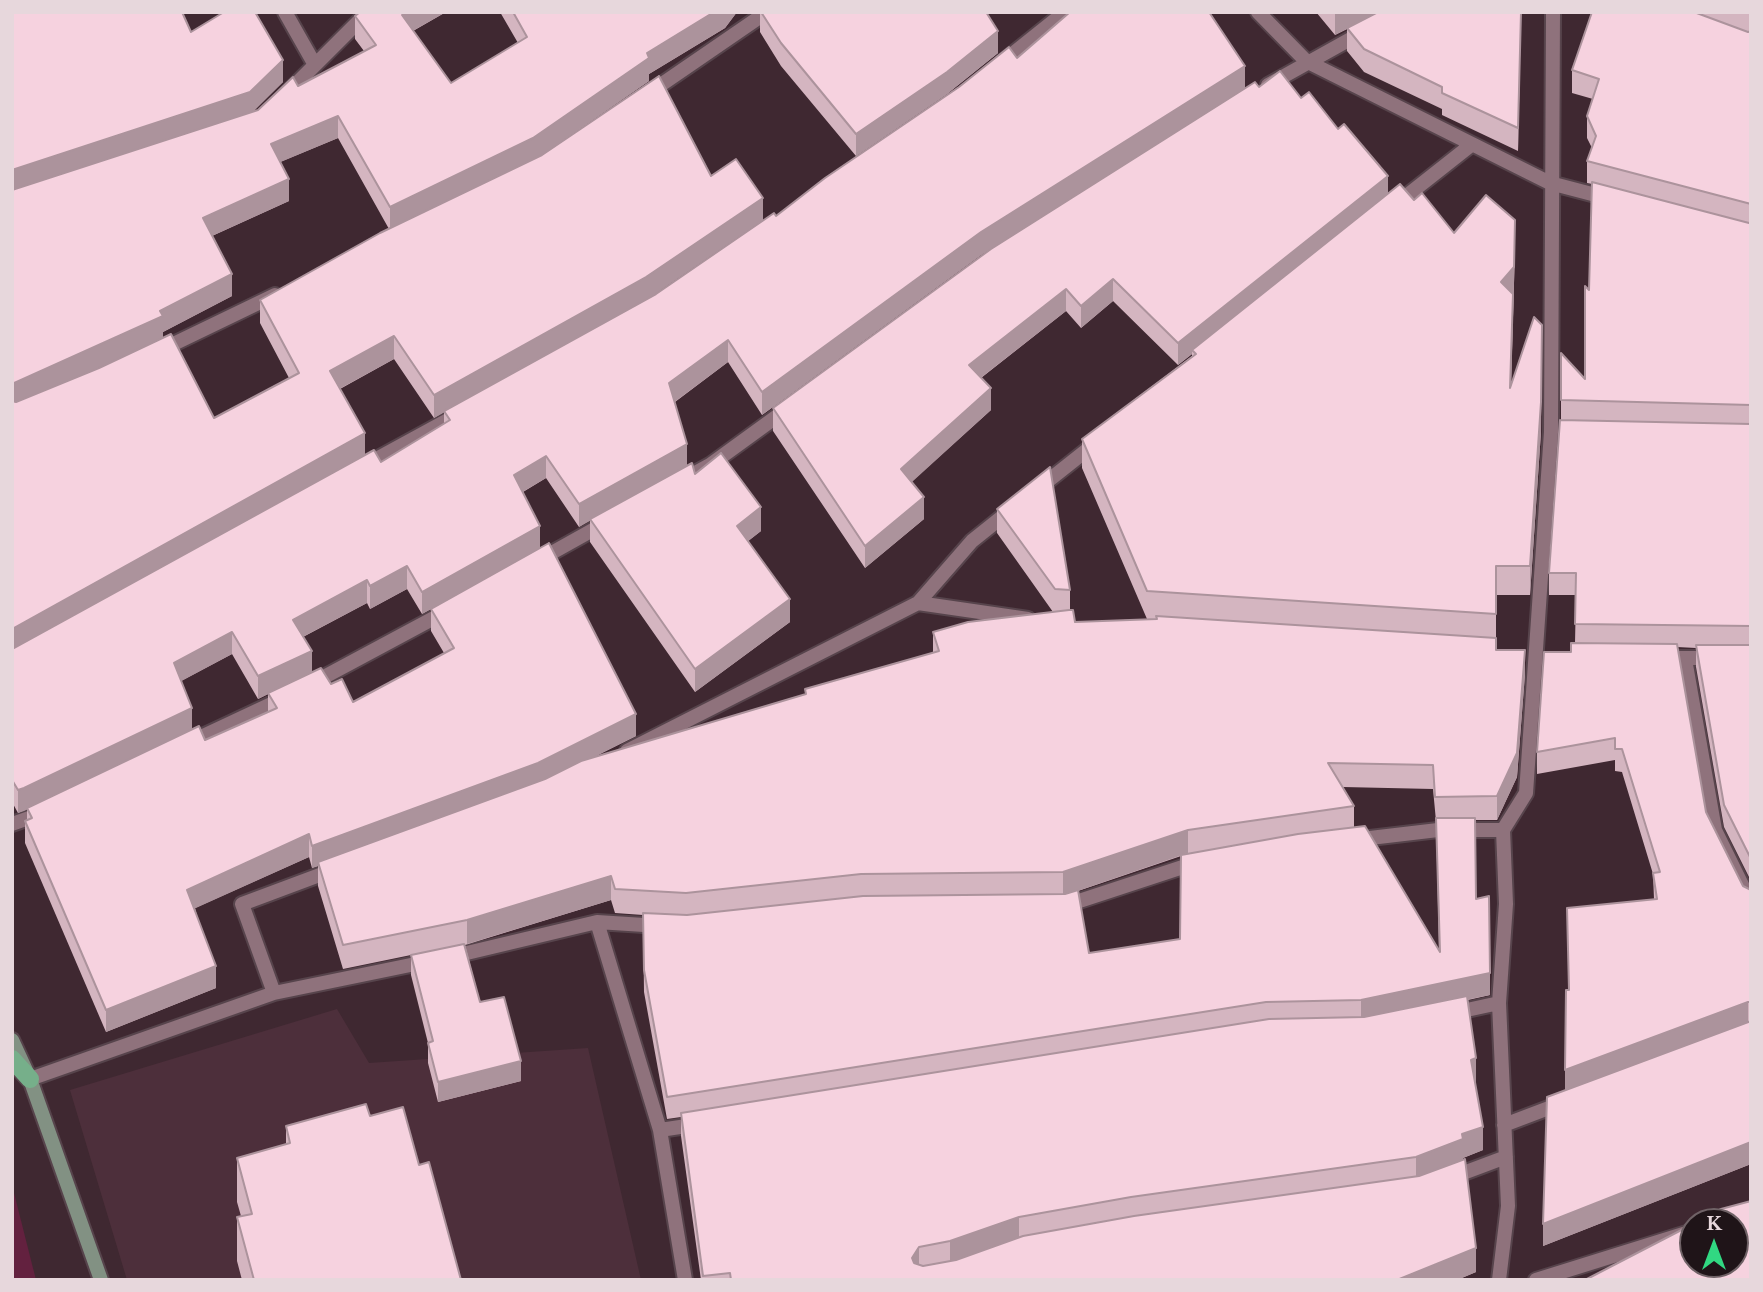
<!DOCTYPE html>
<style>
body{margin:0}
#map{position:relative;width:1763px;height:1292px;overflow:hidden;background:#3f2831;font-family:"Libre Baskerville",serif}
canvas{display:block}
.frame{position:absolute;inset:0;border:14px solid #e7d7dc;pointer-events:none}
.north{position:absolute;left:1679px;top:1208px;width:70px;height:70px;box-sizing:border-box;background:#1f1418;border:2px solid #6f6266;border-radius:50%;rotate:0deg;font-size:19px;font-weight:700;line-height:28px;text-align:center;color:#e7d7dc}
.north::after{content:'';display:block;margin:auto;width:24px;height:32px;background:#31d882;clip-path:polygon(50% 0,100% 100%,50% 72%,0 100%)}
</style>
<div id="map">
<canvas width="1763" height="1292"></canvas>
<div class="frame"></div>
<div class="north">K</div>
</div>
<script>
const ctx = document.querySelector('canvas').getContext('2d');
ctx.lineJoin = 'round';
function fill(path, color) { ctx.fillStyle = color; ctx.fill(path, 'evenodd'); }
const toPath = rows => new Path2D(rows.map(r => 'M' + r).join(''));
function stroke(path, color, width, dash) { ctx.strokeStyle = color; ctx.lineWidth = width; ctx.lineCap = dash ? 'butt' : 'round'; ctx.setLineDash(dash || []); ctx.stroke(path); }
const built = toPath([
 [337,1009,369,1063,588,1048,641,1280,127,1280,70,1090]
]);
const green = toPath([
 [12,1185,36,1280,12,1280]
]);
const street = toPath([
 [285,12,315,65],
 [1258,12,1306,61,1550,183,1611,199],
 [1000,64,1065,12],
 [1268,85,1363,32],
 [649,93,767,12],
 [284,96,368,12],
 [1395,205,1471,145],
 [161,350,275,295],
 [362,467,461,413],
 [679,482,710,465,787,409],
 [1039,488,1097,442],
 [539,560,607,522],
 [918,603,1028,619],
 [1663,658,1751,658],
 [1685,659,1715,830,1751,903],
 [311,684,447,611],
 [188,743,284,698],
 [627,751,918,603,972,541,1012,509],
 [12,824,40,814],
 [1353,840,1438,830,1503,830],
 [1064,906,1198,862],
 [597,922,660,1130,685,1280],
 [450,957,597,922,660,926],
 [274,993,242,904,333,870],
 [1453,1013,1499,1003],
 [30,1079,274,993,430,961],
 [1504,1125,1562,1103],
 [660,1130,700,1124],
 [1450,1178,1506,1157],
 [1499,1280,1508,1206,1499,1003,1506,904,1503,830,1526,793,1551,432,1553,12],
 [1536,1280,1693,1231]
]);
const secondary = toPath([
 [12,1040,30,1079,101,1280]
]);
const primary = toPath([
 [12,1059,30,1079]
]);
const wall = toPath([
 [12,12,191,32,283,82,253,111,258,110,298,86,364,51,355,39,355,16,360,12,446,12,413,31,451,83,518,43,500,12,737,12,725,28,649,74,649,81,539,157,711,176,763,220,650,297,776,216,1017,58,1210,13,1245,88,981,255,762,415,728,362,675,402,687,465,695,474,761,531,748,541,790,622,695,692,590,542,590,520,579,527,546,478,523,492,540,548,636,736,592,758,805,695,805,689,933,653,933,632,1053,612,997,533,997,509,1070,590,1070,610,1075,622,1147,619,1082,468,1082,439,1192,356,1192,354,1178,365,1113,301,1081,328,1066,311,981,378,991,410,911,482,924,519,865,568,773,431,773,408,1259,87,1301,98,1388,194,1414,200,1454,233,1515,249,1511,386,1541,432,1530,595,1496,595,1496,650,1525,674,1517,777,1497,820,1475,820,1476,899,1490,995,1468,1000,1475,1082,1483,1150,1463,1158,1476,1272,1457,1280,701,1280,681,1136,681,1117,667,1119,644,992,643,915,615,913,611,900,465,945,480,1002,521,1081,438,1102,428,1063,428,1043,411,975,411,955,343,969,318,886,318,866,312,868,309,857,195,908,216,988,106,1032,25,843,25,821,27,820,27,809,18,813,12,802],
 [338,138,389,229,260,300,260,323,289,378,214,418,163,338,163,332,232,296,212,236,289,201,280,162],
 [127,355,99,368,75,378],
 [394,359,434,418,444,412,444,424,381,462,365,455,340,389],
 [407,589,422,614,431,609,431,631,444,653,353,702,331,684,312,673,303,637,367,603,370,609],
 [232,654,258,699,268,694,268,712,205,740,192,730,181,681],
 [1343,787,1433,789,1436,821,1439,951,1354,828,1354,806],
 [1181,856,1180,939,1089,953,1078,891],
 [760,12,986,12,998,53,947,94,856,156,781,66,760,32],
 [1316,12,1521,12,1518,151,1442,115,1442,109,1364,72,1347,51,1347,29,1335,35],
 [1592,12,1751,12,1751,881,1724,827,1696,667,1696,648,1677,647,1706,812,1743,886,1751,890,1751,1164,1543,1246,1565,1090,1569,990,1567,908,1654,899,1653,874,1622,772,1615,771,1615,760,1537,774,1537,752,1575,643,1576,595,1549,595,1549,573,1561,420,1561,353,1585,379,1589,290,1592,184,1587,183,1587,161,1592,148,1587,138,1587,116,1593,99,1572,93,1572,70],
 [370,1116,419,1165,461,1280,242,1280,237,1261,237,1217,241,1216,237,1202,237,1158,286,1144,286,1126]
]);
const shadedWall = toPath([
 [407,12,446,12,402,37,402,15],
 [714,12,737,12,725,28,649,74,649,81,533,161,390,230,390,207],
 [1336,12,1380,12,1335,35,1335,13],
 [1521,12,1518,151,1518,128],
 [998,31,998,53,947,94,856,156,856,134],
 [283,60,283,82,250,115,12,193,12,170],
 [1245,66,1245,88,981,255,762,415,762,392,981,232],
 [338,116,338,138,271,166,271,144],
 [1388,176,1388,199,1192,350,1192,354,1178,365,1178,343],
 [289,179,289,201,203,240,203,218],
 [763,198,763,220,646,300,434,418,434,395],
 [1515,220,1515,249,1510,417,1501,282],
 [232,274,232,296,163,332,163,339,12,406,12,384],
 [1113,279,1113,301,1081,328,1081,306],
 [1066,289,1066,311,969,387,969,365],
 [1542,325,1541,432,1530,595,1530,566],
 [394,336,394,359,330,394,330,371],
 [728,340,728,362,669,406,669,383],
 [991,388,991,410,901,492,901,469],
 [365,433,365,456,12,652,12,629],
 [687,444,687,467,579,527,579,504],
 [546,456,546,478,514,497,514,475],
 [924,497,924,519,865,568,865,546],
 [761,507,761,531,737,550,737,526],
 [540,526,540,548,422,614,422,592],
 [407,566,407,589,370,609,370,586],
 [367,580,367,603,293,642,293,620],
 [790,599,790,622,695,692,695,669],
 [232,632,232,654,174,685,174,663],
 [1525,650,1525,674,1517,777,1497,820,1497,796],
 [312,651,312,673,258,699,258,676],
 [192,708,192,731,24,811,18,813,18,790],
 [636,714,636,736,538,785,318,862,318,866,312,868,312,846],
 [1188,830,1188,853,1063,896,1063,872],
 [309,834,309,857,187,912,187,890],
 [611,876,611,900,467,944,467,920],
 [216,966,216,988,106,1032,106,1010],
 [1490,973,1490,995,1361,1021,1361,1000],
 [1748,1002,1748,1024,1565,1092,1565,1070],
 [1476,1058,1476,1082,1471,1083,1471,1060],
 [521,1061,521,1081,438,1102,438,1082],
 [1483,1127,1483,1150,1463,1158,1463,1163,1416,1181,1416,1157,1462,1134],
 [1751,1142,1751,1164,1543,1246,1543,1224],
 [1019,1217,1019,1241,950,1265,950,1241],
 [919,1247,919,1271,912,1258],
 [1476,1248,1476,1272,1457,1280,1397,1280]
]);
const building = toPath([
 [12,12,182,12,191,32,224,12,255,12,283,60,250,92,12,170,12,12],
 [360,12,407,12,402,15,451,83,527,37,513,12,714,12,647,53,649,58,533,138,390,207,338,116,271,144,289,179,203,218,232,274,160,311,163,316,12,384,12,190,258,110,293,77,298,86,376,45,355,16,360,12],
 [761,12,986,12,998,31,947,72,856,134,781,43,761,12],
 [1070,12,1209,12,1245,66,981,232,762,392,728,340,669,383,687,444,579,504,546,456,514,475,540,526,422,592,407,566,370,586,367,580,293,620,312,651,258,676,232,632,174,663,192,708,24,788,18,790,12,780,12,649,374,450,381,462,450,420,444,411,656,294,774,213,776,216,825,178,959,87,1009,47,1017,58,1070,12],
 [1378,12,1521,12,1518,128,1442,93,1442,87,1364,49,1347,28,1378,12],
 [1592,12,1694,12,1748,32,1751,31,1751,204,1587,161,1596,136,1587,116,1599,79,1572,70,1592,12],
 [1280,71,1301,98,1309,92,1338,129,1344,124,1388,176,1178,343,1113,279,1081,306,1066,289,969,365,991,388,901,469,924,497,865,546,773,408,991,249,1255,82,1259,87,1280,71],
 [659,76,711,176,736,159,763,198,646,277,434,395,394,336,330,371,365,433,12,629,12,401,16,402,99,368,171,334,214,418,299,373,260,300,380,233,542,155,659,76],
 [1592,182,1749,223,1751,223,1751,405,1561,400,1561,353,1585,379,1585,286,1589,290,1592,182],
 [1400,184,1414,200,1422,193,1454,233,1486,195,1515,220,1514,267,1501,282,1513,294,1510,388,1534,317,1542,325,1541,402,1530,566,1496,566,1496,614,1147,591,1082,439,1196,354,1192,350,1400,184],
 [1560,420,1751,424,1751,626,1575,624,1576,573,1549,573,1560,420],
 [721,453,761,507,737,526,790,599,695,669,590,519,692,463,695,474,721,453],
 [1050,467,1070,590,1055,589,997,509,1050,467],
 [549,543,636,714,538,763,312,846,309,834,187,890,216,966,106,1010,25,821,32,818,27,808,199,726,205,740,277,708,268,693,321,668,331,684,342,679,353,702,454,648,431,609,549,543],
 [1069,610,1073,610,1075,622,1157,619,1156,616,1496,638,1496,650,1525,650,1517,753,1497,796,1435,797,1433,765,1328,763,1354,806,1188,830,1063,872,861,874,686,893,615,889,611,876,467,920,343,945,318,862,545,779,581,761,806,694,805,689,939,651,933,632,968,622,1069,610],
 [1571,643,1677,644,1706,812,1743,886,1751,890,1751,1002,1748,1002,1565,1070,1566,990,1569,990,1567,908,1657,899,1653,873,1660,872,1622,749,1615,749,1615,738,1537,752,1544,652,1571,652,1571,643],
 [1696,645,1751,645,1751,859,1724,805,1696,645],
 [1436,818,1475,818,1476,899,1489,896,1490,973,1361,1000,1266,1002,667,1097,644,970,643,913,687,915,863,896,1065,894,1078,890,1089,953,1180,939,1181,855,1298,834,1365,826,1440,952,1436,818],
 [464,944,480,1002,504,997,521,1061,438,1082,428,1043,433,1041,411,955,464,944],
 [1467,996,1476,1058,1471,1060,1483,1127,1462,1134,1463,1139,1416,1157,1131,1197,1019,1217,950,1241,919,1247,912,1258,914,1263,923,1266,956,1260,1023,1236,1134,1216,1419,1176,1465,1159,1476,1248,1397,1280,731,1280,730,1273,703,1276,681,1113,1269,1019,1364,1017,1467,996],
 [1751,1021,1751,1142,1543,1224,1547,1097,1751,1021],
 [366,1104,370,1116,403,1107,419,1165,429,1162,461,1280,254,1280,237,1217,252,1214,237,1158,290,1143,286,1126,366,1104],
 [1751,1201,1751,1280,1585,1280,1693,1224,1693,1264,1735,1264,1735,1222,1696,1222,1721,1209,1751,1201]
]);
fill(built, '#4d2f3b');
fill(green, '#63213f');
stroke(street, '#57444c', 18);
stroke(secondary, '#57444c', 18);
stroke(primary, '#57444c', 21);
stroke(street, '#8f727c', 14);
stroke(secondary, '#829183', 14);
stroke(primary, '#76af8a', 18);
fill(wall, '#d4b5c0');
fill(shadedWall, '#ac939c');
fill(building, '#f6d2df');
stroke(building, '#ac939c', 2);
</script>
